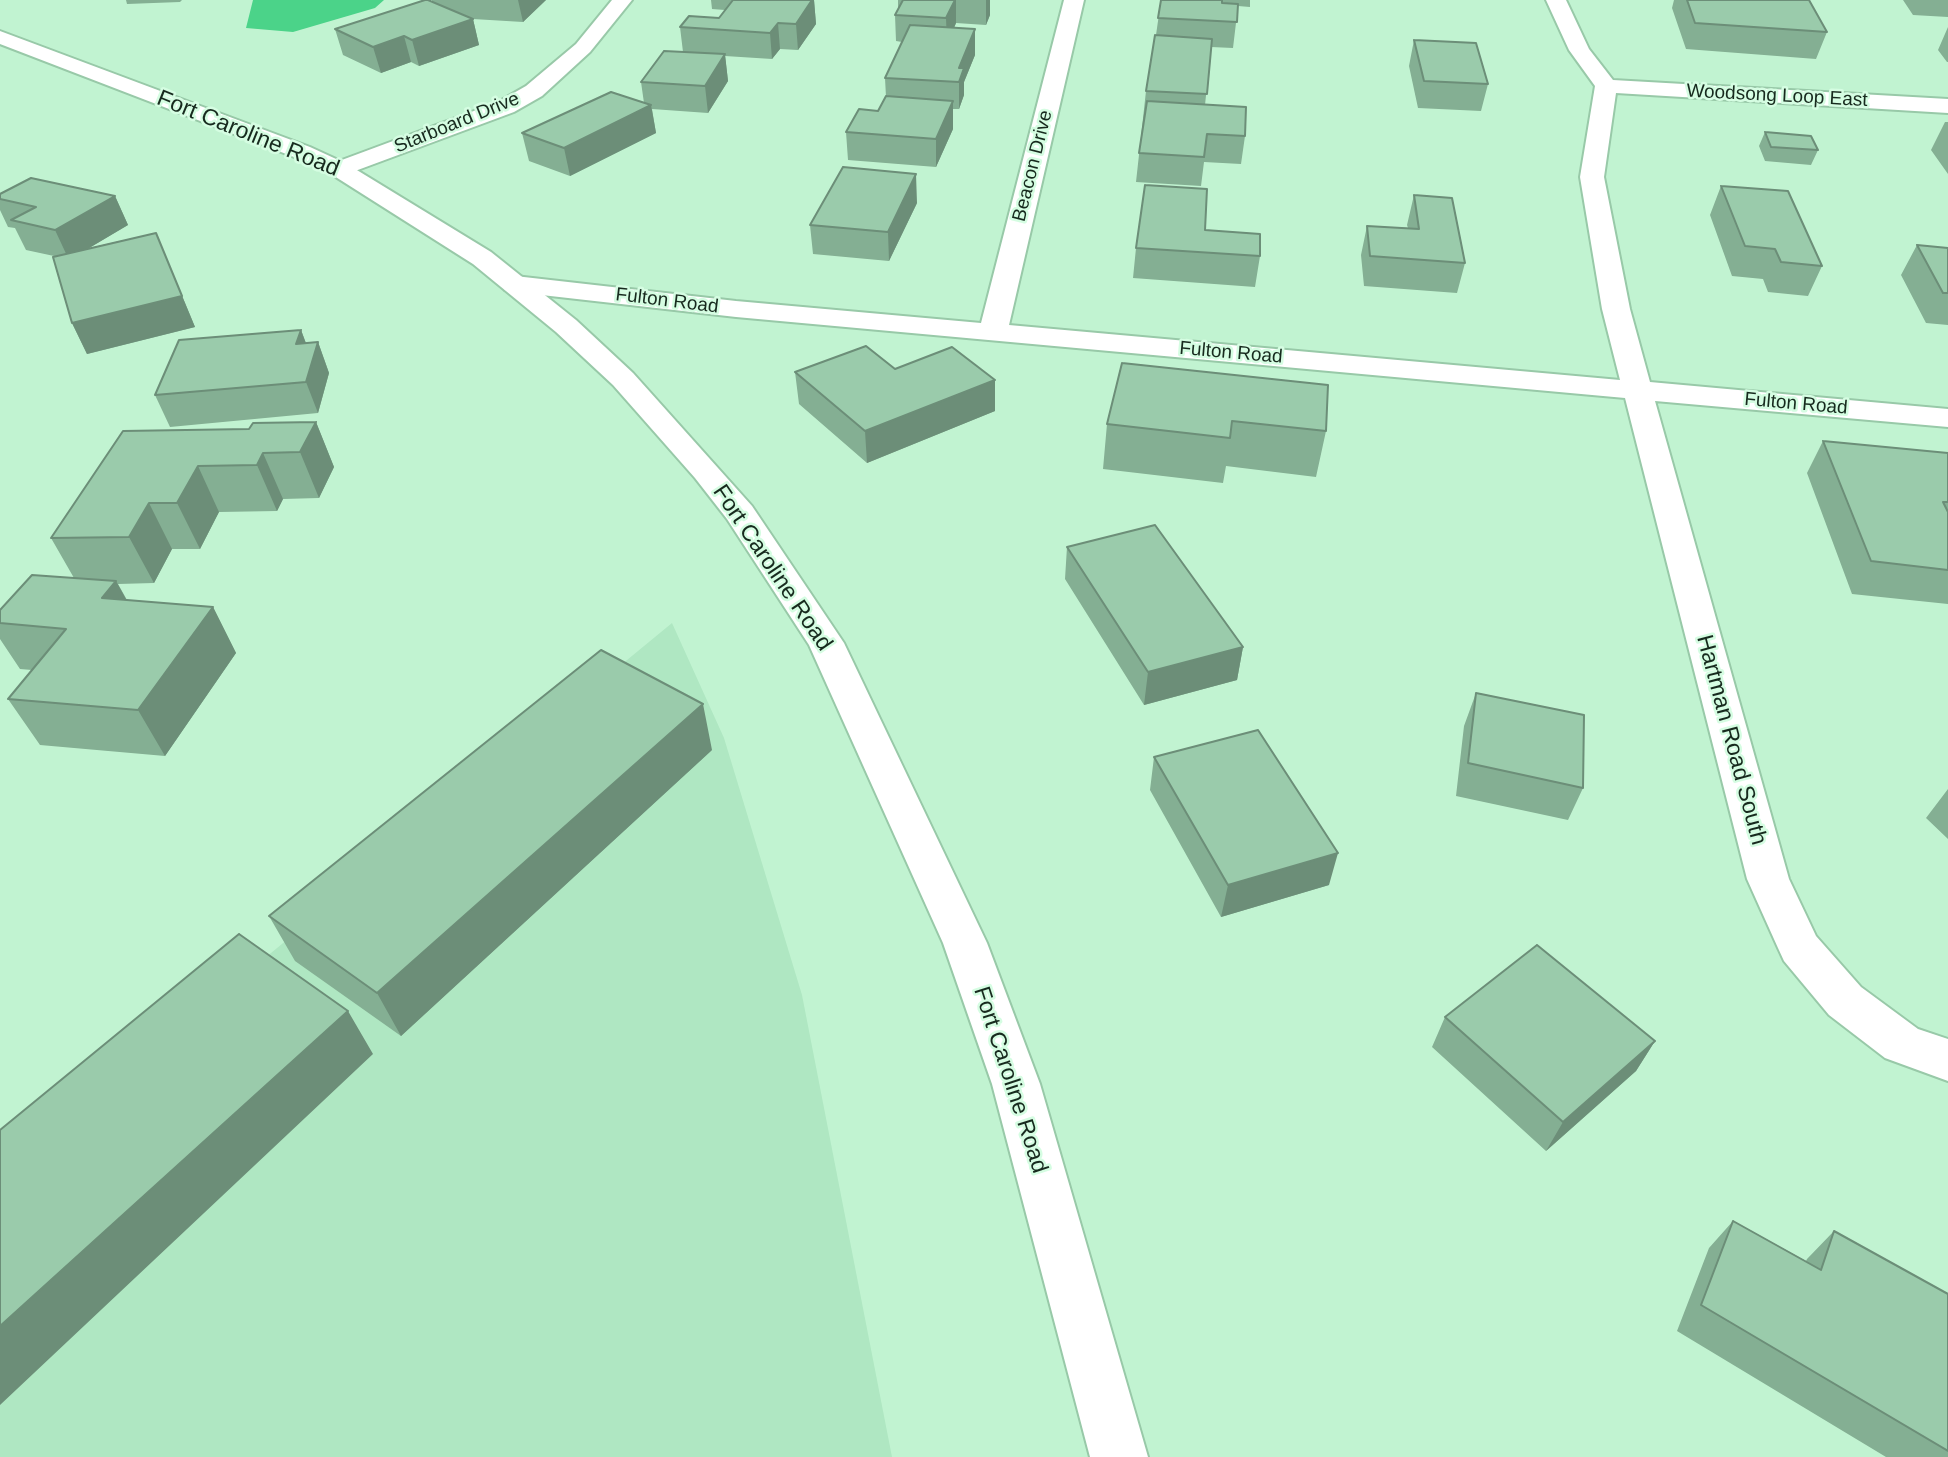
<!DOCTYPE html>
<style>
body{margin:0}
canvas{display:block;background:#c1f3d1}
</style>
<canvas width="1948" height="1457"></canvas>
<script>
const ctx = document.querySelector('canvas').getContext('2d');
ctx.lineJoin = 'round';
function fill(path, color) { ctx.fillStyle = color; ctx.fill(path, 'evenodd'); }
const toPath = rows => new Path2D(rows.map(r => 'M' + r).join(''));
function stroke(path, color, width, dash) { ctx.strokeStyle = color; ctx.lineWidth = width; ctx.lineCap = dash ? 'butt' : 'round'; ctx.setLineDash(dash || []); ctx.stroke(path); }
function drawText(font, color, halo, rows, align = 'center') {
  ctx.font = font + ' Helvetica,sans-serif'; ctx.lineWidth = 5; ctx.setLineDash([]); ctx.textBaseline = 'middle'; ctx.strokeStyle = halo; ctx.fillStyle = color; for (const [text, x, y, turn = 0] of rows) {
    ctx.save(); ctx.translate(x, y); ctx.rotate((+turn || 0) * Math.PI / 180); ctx.textAlign = isNaN(turn) ? turn : align; if (halo) ctx.strokeText(text, 0, 0); ctx.fillText(text, 0, 0); ctx.restore();
  }
}
const built = toPath([
 [672,623,724,738,802,995,892,1457,0,1457,0,1176]
]);
const water = toPath([
 [253,0,384,0,375,8,293,32,246,28]
]);
const minor = toPath([
 [612,0,632,0,590,52,542,96,514,112,347,174,339,176,331,174,327,169,331,164,498,102,526,86,576,44,612,0],
 [1064,0,1084,0,1009,325,1620,380,1602,309,1580,177,1595,86,1569,50,1546,0,1566,0,1589,49,1613,80,1948,99,1948,113,1616,93,1604,177,1630,309,1650,382,1948,409,1948,427,1655,401,1789,879,1816,936,1861,987,1918,1029,1948,1039,1948,1081,1885,1058,1829,1015,1784,961,1778,948,1747,879,1625,398,736,317,515,292,505,290,502,284,505,278,515,276,736,301,981,323,1064,0]
]);
const tertiary = toPath([
 [0,31,310,147,347,164,491,252,576,320,633,373,752,506,844,643,987,943,1040,1084,1148,1457,1090,1457,992,1084,943,943,809,645,727,519,695,478,613,385,556,332,473,264,331,174,294,157,0,44,0,31]
]);
const wall = toPath([
 [126,0,182,0,180,2,127,4],
 [432,0,546,0,523,22,473,19,479,45,419,66,411,62,381,73,343,55,335,29,432,2],
 [711,0,814,0,816,24,798,50,780,49,772,59,725,56,728,81,708,113,652,109,656,133,570,176,529,161,522,133,644,103,641,82,683,52,680,27,719,18,725,10,712,9],
 [898,0,990,0,990,15,986,25,956,23,954,28,975,55,964,82,964,95,959,109,953,109,953,129,936,167,848,160,846,132,878,111,886,97,885,78,902,42,896,41,895,15,898,9],
 [1161,0,1250,0,1250,7,1238,6,1233,48,1211,47,1205,105,1245,136,1241,164,1204,162,1201,186,1136,182,1146,91,1156,35],
 [1674,0,1809,0,1827,32,1816,59,1686,49,1672,8],
 [1903,0,1948,0,1948,17,1913,15],
 [1948,27,1948,62,1947,62,1938,50],
 [1414,40,1488,84,1481,111,1418,108,1409,66],
 [1945,122,1948,122,1948,174,1931,150],
 [1765,132,1818,150,1811,165,1765,161,1759,146],
 [1721,186,1822,266,1808,296,1768,292,1763,279,1732,276,1710,215],
 [0,194,115,196,128,225,89,248,156,233,195,327,87,354,72,323,54,256,26,250,15,228,8,227,0,210],
 [1414,195,1465,263,1457,293,1364,286,1361,255,1367,226,1408,228,1407,225],
 [917,203,889,261,813,254,810,225],
 [1205,230,1260,256,1255,287,1133,278,1136,248],
 [1917,245,1948,248,1948,325,1926,323,1901,275],
 [301,330,306,343,318,342,329,373,318,413,170,427,155,395],
 [1122,363,1326,431,1316,477,1226,466,1223,483,1103,469,1107,424],
 [895,369,995,411,867,463,799,404,795,372],
 [316,422,334,467,319,498,283,499,277,511,219,512,200,549,172,549,154,583,118,584,127,600,213,607,236,653,165,756,40,745,8,699,32,670,20,669,0,639,0,610,74,578,51,538,249,429],
 [1823,441,1948,453,1948,604,1852,594,1807,473],
 [1067,547,1243,647,1237,680,1144,705,1065,579],
 [1476,693,1583,788,1568,820,1456,796,1464,726],
 [712,750,401,1036,295,961,269,916],
 [1154,757,1329,885,1221,917,1150,790],
 [1948,789,1948,839,1926,818],
 [1445,1017,1655,1041,1636,1071,1546,1151,1432,1047],
 [1733,1221,1806,1261,1807,1259,1834,1231,1948,1294,1948,1457,1886,1457,1677,1331,1709,1248]
]);
const shadedWall = toPath([
 [518,0,546,0,523,22],
 [812,0,814,0,816,24,798,50,796,24],
 [955,0,956,0,956,23,947,44,946,18],
 [986,0,990,0,990,15,986,25],
 [473,19,479,45,419,66,412,40],
 [778,23,780,49,772,59,770,33],
 [975,29,975,55,964,82,964,95,959,109,959,68],
 [404,36,411,62,381,73,373,47],
 [725,54,728,81,708,113,705,86],
 [953,101,953,129,936,167,936,139],
 [651,105,656,133,570,176,564,148],
 [916,174,917,203,889,261,888,232],
 [115,196,128,225,69,260,55,230],
 [156,233,195,327,87,354,72,323],
 [301,330,312,360,318,342,329,373,318,413,306,382,296,344],
 [995,380,995,411,867,463,865,431],
 [316,422,334,467,319,498,300,452],
 [263,453,283,499,277,511,257,465],
 [198,466,219,512,200,549,177,503],
 [149,503,172,549,154,583,129,537],
 [116,581,142,628,102,598],
 [213,607,236,653,165,756,138,710],
 [1243,647,1237,680,1144,705,1148,672],
 [703,704,712,750,401,1036,377,993],
 [1338,853,1329,885,1221,917,1228,885],
 [348,1011,373,1054,0,1405,0,1326],
 [1655,1041,1636,1071,1546,1151,1563,1122]
]);
const building = toPath([
 [425,0,428,0,473,19,412,40,404,36,373,47,335,29,425,0],
 [733,0,812,0,796,24,778,23,770,33,680,27,689,16,719,18,733,0],
 [903,0,955,0,946,18,895,15,903,0],
 [1161,0,1222,0,1222,3,1238,4,1237,22,1158,18,1161,0],
 [1687,0,1809,0,1827,32,1695,23,1687,0],
 [910,25,975,29,959,68,964,68,959,82,885,78,910,25],
 [1155,35,1212,39,1207,94,1146,91,1155,35],
 [1414,40,1476,43,1488,84,1424,81,1414,40],
 [664,51,725,54,705,86,641,82,664,51],
 [611,92,651,105,564,148,522,133,611,92],
 [886,96,953,101,936,139,846,132,859,109,878,111,886,96],
 [1147,101,1246,107,1245,136,1207,134,1204,157,1139,153,1147,101],
 [1765,132,1811,136,1818,150,1771,147,1765,132],
 [843,167,916,174,888,232,810,225,843,167],
 [31,178,115,196,55,230,11,220,36,207,0,199,0,194,31,178],
 [1145,185,1207,189,1205,230,1260,234,1260,256,1136,248,1145,185],
 [1721,186,1788,191,1822,266,1781,262,1775,249,1745,246,1721,186],
 [1414,195,1452,198,1465,263,1370,256,1367,226,1419,229,1414,195],
 [156,233,182,296,72,323,53,257,156,233],
 [1917,245,1948,248,1948,293,1943,293,1917,245],
 [301,330,296,344,318,342,306,382,155,395,179,340,301,330],
 [866,346,895,369,952,347,995,380,865,431,795,372,866,346],
 [1122,363,1328,385,1326,431,1232,421,1230,438,1107,424,1122,363],
 [316,422,300,452,263,453,257,465,198,466,177,503,149,503,129,537,51,538,123,431,249,429,253,423,316,422],
 [1823,441,1948,453,1948,502,1943,502,1948,512,1948,570,1871,561,1823,441],
 [1155,525,1243,647,1148,672,1067,547,1155,525],
 [32,575,116,581,102,598,213,607,138,710,8,699,66,629,0,623,0,610,32,575],
 [601,650,703,704,377,993,269,916,601,650],
 [1476,693,1584,715,1583,788,1468,763,1476,693],
 [1258,730,1338,853,1228,885,1154,757,1258,730],
 [239,934,348,1011,0,1326,0,1130,239,934],
 [1537,945,1655,1041,1563,1122,1445,1017,1537,945],
 [1733,1221,1821,1270,1834,1231,1948,1294,1948,1451,1701,1305,1733,1221]
]);
const farStreetnames = [
 ["Woodsong Loop East",1777,96,3],
 ["Starboard Drive",457,123,-22],
 ["Beacon Drive",1033,166,-76],
 ["Fulton Road",667,301,7],
 ["Fulton Road",1231,353,5],
 ["Fulton Road",1796,404,5]
];
const streetNames = [
 ["Fort Caroline Road",248,134,22],
 ["Fort Caroline Road",772,568,56],
 ["Hartman Road South",1731,740,75],
 ["Fort Caroline Road",1010,1080,72]
];
fill(built, '#afe7c2');
fill(water, '#4bd389');
stroke(minor, '#98c9a8', 4);
stroke(tertiary, '#98c9a8', 4);
fill(minor, '#fff');
fill(tertiary, '#fff');
fill(wall, '#84af93');
fill(shadedWall, '#6c8e78');
fill(building, '#9acbab');
stroke(building, '#6c8e78', 2);
drawText('19px', '#172a1e', '#d5fde2', farStreetnames);
drawText('23px', '#172a1e', '#d5fde2', streetNames);
</script>
